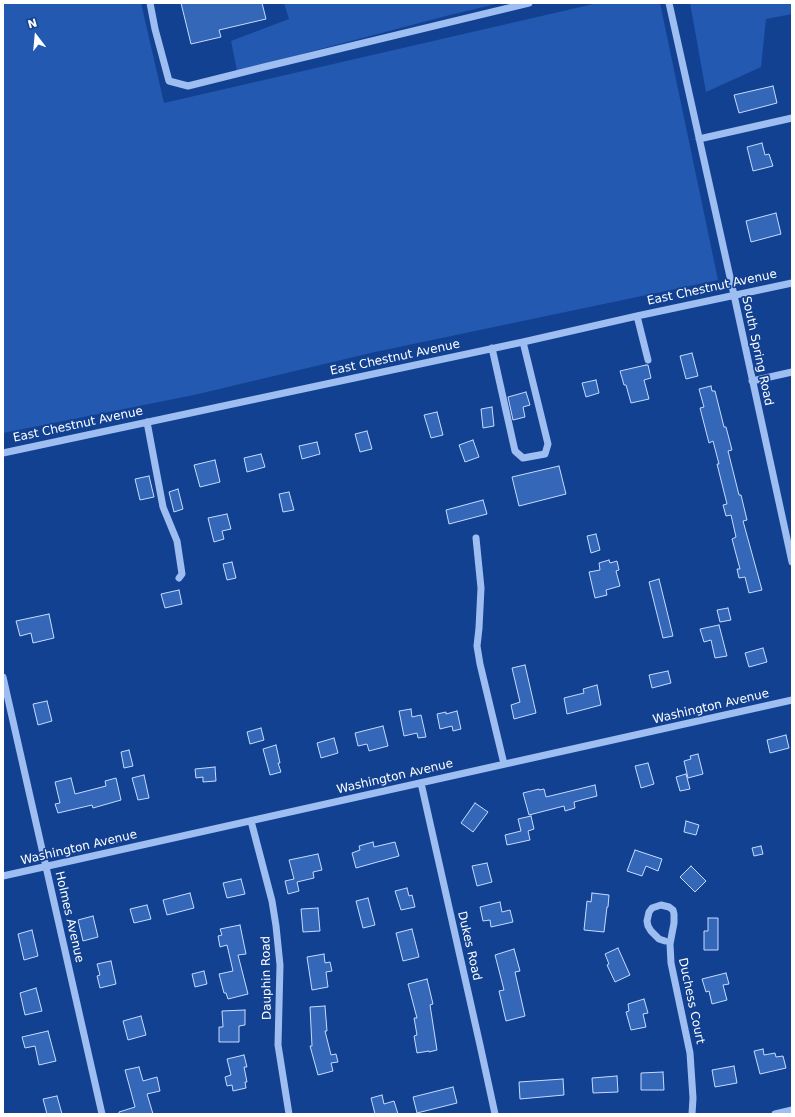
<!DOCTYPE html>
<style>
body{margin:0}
#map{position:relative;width:795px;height:1117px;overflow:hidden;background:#124192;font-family:"DejaVu Sans",sans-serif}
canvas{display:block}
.frame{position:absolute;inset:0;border:4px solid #fff;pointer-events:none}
.north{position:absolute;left:16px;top:16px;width:40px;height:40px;-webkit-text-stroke:3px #124192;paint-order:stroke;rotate:344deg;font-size:11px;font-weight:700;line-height:16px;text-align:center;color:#fff}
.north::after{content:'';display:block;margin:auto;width:14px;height:18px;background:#fff;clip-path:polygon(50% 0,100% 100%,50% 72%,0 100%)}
</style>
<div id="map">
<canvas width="795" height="1117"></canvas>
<div class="frame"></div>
<div class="north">N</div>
</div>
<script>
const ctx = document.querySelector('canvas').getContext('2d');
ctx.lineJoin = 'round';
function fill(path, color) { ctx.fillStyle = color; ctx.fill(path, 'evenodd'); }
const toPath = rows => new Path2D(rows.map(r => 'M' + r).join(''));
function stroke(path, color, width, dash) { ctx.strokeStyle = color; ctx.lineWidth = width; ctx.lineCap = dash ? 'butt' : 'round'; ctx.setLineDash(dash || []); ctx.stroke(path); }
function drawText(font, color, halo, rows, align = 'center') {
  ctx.font = font + ' "DejaVu Sans",sans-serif'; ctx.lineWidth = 3.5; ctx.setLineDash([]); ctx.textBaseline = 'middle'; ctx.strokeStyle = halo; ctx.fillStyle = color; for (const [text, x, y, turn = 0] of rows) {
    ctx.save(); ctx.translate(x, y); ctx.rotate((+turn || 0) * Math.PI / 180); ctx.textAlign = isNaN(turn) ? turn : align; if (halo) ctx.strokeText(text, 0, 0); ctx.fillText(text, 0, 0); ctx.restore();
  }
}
const green = toPath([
 [3,3,141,3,164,103,598,3,660,3,718,280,375,352,194,395,3,433],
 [284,3,500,3,446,16,237,71,231,41,289,19],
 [690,3,792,3,792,14,766,19,761,67,706,92]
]);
const building = toPath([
 [181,3,262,3,266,19,219,30,221,37,191,44,181,3],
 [773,86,777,103,739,113,734,95,773,86],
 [762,143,765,155,769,154,773,166,753,171,747,147,762,143],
 [776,213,781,234,751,242,746,221,776,213],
 [692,353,698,376,686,379,680,356,692,353],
 [646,365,648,365,651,378,644,380,649,399,631,403,626,385,624,385,620,371,646,365],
 [596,380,599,393,586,397,582,383,596,380],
 [711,386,712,391,715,391,724,427,726,427,732,450,728,451,739,495,741,495,747,520,743,521,762,590,749,593,745,577,739,578,737,569,740,569,732,539,736,537,731,515,726,516,723,505,727,504,717,464,719,464,713,441,709,443,700,408,704,407,699,389,711,386],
 [526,392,530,405,523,407,525,417,513,420,508,397,526,392],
 [492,407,494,426,483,428,481,409,492,407],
 [437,412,443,435,431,438,424,415,437,412],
 [367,431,372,449,360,452,355,434,367,431],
 [473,440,479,457,465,462,459,445,473,440],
 [317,442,320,454,302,459,299,446,317,442],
 [261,454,265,467,247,472,244,458,261,454],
 [215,460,220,482,200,487,194,465,215,460],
 [559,466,566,494,519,506,512,477,559,466],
 [149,476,154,497,140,500,135,479,149,476],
 [178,489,183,509,174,512,169,492,178,489],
 [289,492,294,510,283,512,279,494,289,492],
 [483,500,487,514,449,524,446,510,483,500],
 [227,514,231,529,222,531,224,539,214,542,208,518,227,514],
 [596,534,600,550,591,553,587,536,596,534],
 [609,560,610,563,617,561,619,570,616,571,620,586,606,590,607,595,595,598,589,572,600,570,599,563,609,560],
 [232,562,236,578,227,580,223,564,232,562],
 [659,579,673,636,663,638,649,582,659,579],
 [179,590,182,604,165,608,161,594,179,590],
 [728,608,731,620,720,622,717,610,728,608],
 [49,614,54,638,33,643,31,633,20,636,16,621,49,614],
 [719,625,727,656,715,658,711,640,704,642,700,629,719,625],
 [763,648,767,662,749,667,745,653,763,648],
 [525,665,536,713,514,719,511,705,520,702,512,668,525,665],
 [668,671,671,683,652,688,649,675,668,671],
 [597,685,601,705,567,714,564,698,584,693,583,689,597,685],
 [47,701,52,721,38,725,33,704,47,701],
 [411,709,412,717,421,715,426,737,418,738,417,733,404,736,399,711,411,709],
 [457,711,461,729,453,731,452,726,440,729,437,714,446,712,446,714,457,711],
 [383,726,388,746,369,751,367,744,358,746,355,733,383,726],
 [261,728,264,740,250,744,247,732,261,728],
 [786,735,789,748,770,753,767,740,786,735],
 [334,738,338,753,321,758,317,743,334,738],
 [276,745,280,763,278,763,281,772,270,775,263,749,276,745],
 [129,750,133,766,124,768,121,752,129,750],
 [698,754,703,774,688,778,684,761,691,759,690,756,698,754],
 [648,763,654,784,641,788,635,766,648,763],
 [215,767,216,781,203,782,203,777,196,778,195,769,215,767],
 [686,774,690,789,680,791,676,777,686,774],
 [144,775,149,798,138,800,132,778,144,775],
 [71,778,75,794,106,786,105,781,116,778,121,800,93,808,92,805,58,813,55,804,60,803,55,782,71,778],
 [595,785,597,796,574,802,575,808,565,811,564,806,529,815,523,793,539,789,539,790,544,789,546,797,595,785],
 [475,803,488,812,473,832,461,823,475,803],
 [531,816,534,829,528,831,530,840,507,845,505,835,521,831,518,819,531,816],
 [686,821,699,825,696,835,684,832,686,821],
 [373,842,374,847,395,842,399,856,356,868,352,853,360,850,359,846,373,842],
 [761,846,763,854,754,856,752,848,761,846],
 [635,850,662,859,658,871,646,866,642,876,627,871,635,850],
 [318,854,322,870,313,872,314,878,297,882,299,891,288,894,285,881,294,879,289,860,318,854],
 [487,863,492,882,477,886,472,866,487,863],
 [691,866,706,881,695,892,680,877,691,866],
 [241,879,245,894,227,898,223,883,241,879],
 [407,888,409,896,412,895,415,907,401,910,395,891,407,888],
 [190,893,194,908,167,915,163,900,190,893],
 [592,893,609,895,608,907,607,907,604,932,584,930,587,901,591,902,592,893],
 [368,898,375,925,363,928,356,901,368,898],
 [500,902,502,912,510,910,513,922,491,927,490,920,483,921,480,907,500,902],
 [147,905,151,919,134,923,130,909,147,905],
 [318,908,320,931,303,932,301,909,318,908],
 [93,916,98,937,83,941,78,920,93,916],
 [708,918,718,918,718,950,704,950,704,931,708,931,708,918],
 [240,925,246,954,238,955,248,994,228,999,226,993,224,993,219,974,233,971,227,945,220,947,218,936,222,935,220,929,240,925],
 [412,929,419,957,403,961,396,933,412,929],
 [32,930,38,956,24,960,18,934,32,930],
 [618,948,630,975,615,982,607,965,609,964,605,954,618,948],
 [514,949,520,971,515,972,525,1016,506,1021,499,991,504,990,495,955,514,949],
 [324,954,325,963,330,962,332,971,326,972,328,987,312,990,307,957,324,954],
 [111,961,116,984,100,988,97,976,100,975,97,964,111,961],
 [204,971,207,984,195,987,192,974,204,971],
 [726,973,729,984,723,985,727,1000,712,1004,709,991,706,992,702,979,726,973],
 [427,979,433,1004,430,1005,437,1050,429,1052,429,1051,417,1053,414,1036,417,1035,414,1018,417,1018,408,984,427,979],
 [36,988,42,1011,25,1015,20,993,36,988],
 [644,999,648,1013,643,1014,646,1027,631,1030,626,1012,629,1011,628,1004,644,999],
 [325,1006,327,1031,325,1031,331,1055,336,1054,338,1062,331,1063,333,1071,318,1075,310,1046,312,1046,310,1007,325,1006],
 [245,1010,245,1025,239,1026,239,1042,219,1042,219,1027,223,1027,222,1011,245,1010],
 [141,1016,146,1035,128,1040,123,1021,141,1016],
 [48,1031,56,1061,39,1065,35,1046,25,1048,22,1037,48,1031],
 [763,1049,764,1055,775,1053,776,1057,783,1056,786,1068,760,1074,754,1051,763,1049],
 [244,1055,247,1067,244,1067,247,1082,245,1082,246,1088,233,1091,232,1085,227,1086,225,1077,231,1075,227,1059,244,1055],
 [734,1066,737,1083,715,1087,712,1070,734,1066],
 [139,1067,143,1081,157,1077,160,1091,147,1094,153,1114,119,1114,119,1112,135,1107,125,1070,139,1067],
 [663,1072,664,1090,641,1090,641,1073,663,1072],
 [617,1076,618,1092,593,1093,592,1078,617,1076],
 [563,1079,564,1095,520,1099,519,1082,563,1079],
 [453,1087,457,1103,417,1113,413,1097,453,1087],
 [382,1095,384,1104,394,1101,398,1114,375,1114,371,1098,382,1095],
 [57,1096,62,1114,47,1114,43,1099,57,1096]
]);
const minor = toPath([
 [150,3,155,29,169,81,188,86,264,67,529,3],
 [669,3,734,295,792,562],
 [699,139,792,118],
 [637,316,648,360],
 [492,348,515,451,523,458,545,454,548,444,523,342],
 [752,381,792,372],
 [147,422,163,507,177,541,182,574,179,578],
 [3,453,523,342,637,316,792,283],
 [476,538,481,588,479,628,477,646,480,664,504,764],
 [3,677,102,1114],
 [421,783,480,1045,495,1114],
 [251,821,272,901,276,926,280,965,278,1045,289,1114],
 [3,876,792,700],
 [665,941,659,939,651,931,648,926,647,921,649,912,652,908,661,905,669,907,673,910,674,914,674,923,670,944,671,963,690,1053,693,1098,692,1114],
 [775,1114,792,1110]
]);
const streetNames = [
 ["East Chestnut Avenue",712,288,-12],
 ["South Spring Road",757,351,78],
 ["East Chestnut Avenue",395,358,-12],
 ["East Chestnut Avenue",78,425,-12],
 ["Washington Avenue",711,707,-13],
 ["Washington Avenue",395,777,-13],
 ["Washington Avenue",79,848,-13],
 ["Holmes Avenue",69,917,77],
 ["Dukes Road",469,946,77],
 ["Dauphin Road",267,978,-91],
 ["Duchess Court",691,1001,78]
];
fill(green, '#2359b1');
fill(building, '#3567b9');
stroke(building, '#c6dbfd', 1);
stroke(minor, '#9ebef2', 7);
drawText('12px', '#fff', '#124192', streetNames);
</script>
